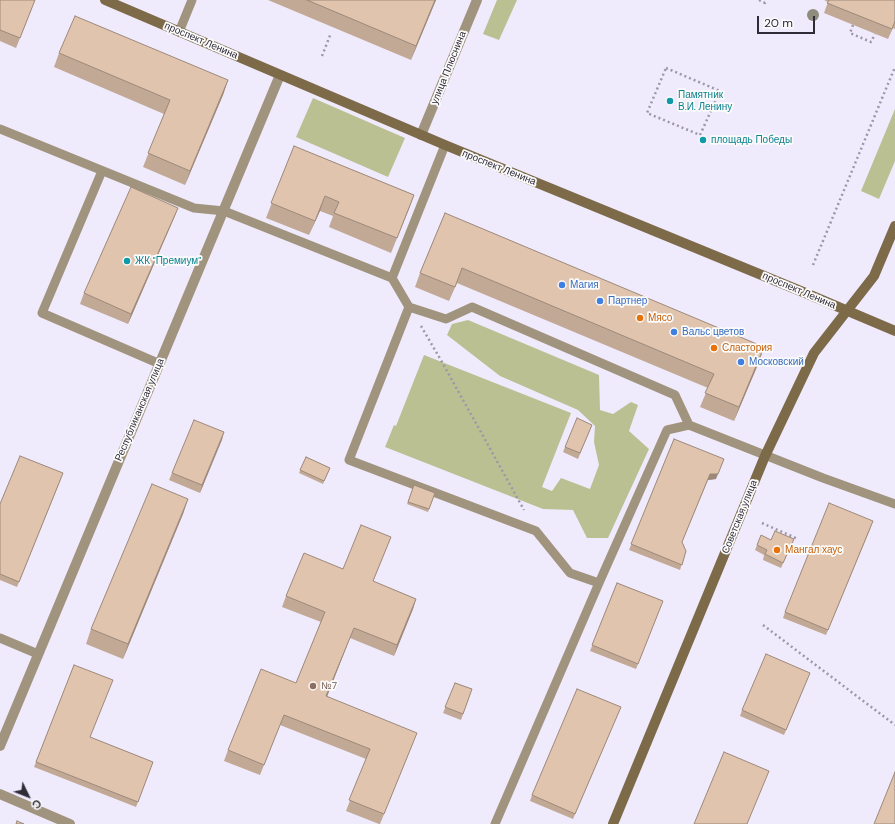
<!DOCTYPE html>
<meta charset="utf-8">
<style>
body{margin:0}
#map{position:relative;width:895px;height:824px;overflow:hidden;background:#f0eafd;font-family:"DM Sans",sans-serif}
canvas{display:block}
.north{position:absolute;left:8px;top:776px;width:40px;height:40px;-webkit-text-stroke:3px #fbfbfb;paint-order:stroke;rotate:133deg;font-size:11px;font-weight:700;line-height:16px;text-align:center;color:#2f2b37}
.north::after{content:'';display:block;margin:auto;width:14px;height:18px;background:#2f2b37;clip-path:polygon(50% 0,100% 100%,50% 72%,0 100%)}
.scale{position:absolute;left:757px;top:16px;width:58px;height:18px;box-sizing:border-box;border:2px solid #2f2b37;border-top:0;padding-left:5px;font-size:12px;line-height:14px;white-space:nowrap;color:#2f2b37;-webkit-text-stroke:3px #fbfbfb;paint-order:stroke}
</style>
<div id="map">
<canvas width="895" height="824"></canvas>
<div class="north">С</div>
<div class="scale">20 m</div>
</div>
<script>
const ctx = document.querySelector('canvas').getContext('2d');
ctx.lineJoin = 'round';
function fill(path, color) { ctx.fillStyle = color; ctx.fill(path, 'evenodd'); }
const toPath = rows => new Path2D(rows.map(r => 'M' + r).join(''));
function stroke(path, color, width, dash) { ctx.strokeStyle = color; ctx.lineWidth = width; ctx.lineCap = dash ? 'butt' : 'round'; ctx.setLineDash(dash || []); ctx.stroke(path); }
function drawText(font, color, halo, rows, align = 'center') {
  ctx.font = font + ' "DM Sans",sans-serif'; ctx.lineWidth = 3.5; ctx.setLineDash([]); ctx.textBaseline = 'middle'; ctx.strokeStyle = halo; ctx.fillStyle = color; for (const [text, x, y, turn = 0] of rows) {
    ctx.save(); ctx.translate(x, y); ctx.rotate((+turn || 0) * Math.PI / 180); ctx.textAlign = isNaN(turn) ? turn : align; if (halo) ctx.strokeText(text, 0, 0); ctx.fillText(text, 0, 0); ctx.restore();
  }
}
const green = toPath([
 [497,0,517,0,499,40,483,34],
 [313,98,405,138,388,177,296,137],
 [895,109,895,161,879,199,861,191],
 [468,320,599,375,600,410,613,414,631,402,638,405,629,431,649,449,608,538,587,538,573,510,543,509,385,447,394,425,396,426,424,355,571,413,542,487,552,491,561,478,590,489,599,465,594,442,595,426,578,410,500,376,447,335,452,324]
]);
const path = toPath([
 [759,0,765,3,766,0],
 [853,25,850,33,871,42,875,34],
 [322,56,331,33],
 [666,68,720,91,700,135,647,113,666,68],
 [813,265,895,67],
 [421,326,442,362,524,510],
 [762,523,798,539],
 [763,625,895,725]
]);
const lane = toPath([
 [179,32,192,0],
 [0,129,194,208,224,211,392,278],
 [445,145,392,278,409,307,349,460,536,531,570,573,599,583],
 [102,171,42,313,160,364],
 [409,307,446,319,472,307,675,395,689,425,823,478,895,504],
 [0,638,38,654],
 [495,824,599,583,667,430,689,425]
]);
const street = toPath([
 [421,135,477,0],
 [0,746,280,75],
 [0,794,70,824]
]);
const secondary = toPath([
 [105,0,445,145,803,292,895,331],
 [613,824,765,456,814,353,874,276,895,226]
]);
const trees = [
 [813,15]
];
const wall = toPath([
 [0,0,32,8,16,48,0,41],
 [268,0,436,0,411,60],
 [824,0,895,0,895,29,893,28,888,39,824,13,828,2],
 [59,53,228,80,223,95,185,185,143,167,164,114,54,67],
 [294,146,414,195,391,253,329,227,333,216,320,211,309,235,266,218],
 [178,208,174,218,128,324,80,304,84,293],
 [445,213,759,362,734,421,700,407,708,388,457,283,449,301,415,287,420,273],
 [590,430,578,459,563,452,565,447],
 [224,432,200,493,169,480,172,473],
 [674,439,716,479,708,480,682,542,686,551,680,570,629,550],
 [306,457,330,468,323,484,299,473],
 [61,479,17,587,0,580,0,504],
 [414,485,435,493,428,512,407,504],
 [188,499,183,514,123,659,86,644,91,629],
 [871,527,826,635,783,618,785,612],
 [391,537,373,581,416,599,413,609,394,656,350,638,327,696,413,743,380,824,379,824,346,811,366,759,280,725,260,775,224,761,228,750,296,683,321,622,282,607,286,596,343,569],
 [794,539,781,568,763,560,764,555,755,550,757,545,771,540],
 [617,583,663,601,636,669,590,651],
 [74,665,90,737,153,762,136,807,34,767],
 [810,673,784,735,740,716,742,710],
 [455,683,472,689,461,720,443,713],
 [621,707,573,819,530,801,532,795]
]);
const shadedWall = toPath([
 [435,0,436,0,411,60,416,46],
 [228,80,223,95,185,185,190,171],
 [414,195,409,209,391,253,397,238],
 [325,196,320,211,309,235,315,221],
 [178,208,174,218,128,324,131,314],
 [764,347,759,362,734,421,739,407],
 [224,432,222,440,200,493,202,485],
 [724,459,716,479,708,480,710,474],
 [188,499,183,514,123,659,128,644],
 [416,599,413,609,394,656,397,645],
 [354,628,350,638,323,707,326,696]
]);
const building = toPath([
 [0,0,35,0,20,38,0,30,0,0],
 [307,0,435,0,416,46,307,0],
 [829,0,895,0,895,21,892,29,827,3,829,0],
 [75,16,228,80,190,171,148,153,170,100,59,53,75,16],
 [294,146,414,195,397,238,334,213,339,202,325,196,315,221,271,203,294,146],
 [131,187,178,208,131,314,84,293,131,187],
 [445,213,764,347,739,407,705,393,714,374,462,268,455,287,420,273,445,213],
 [577,418,592,425,580,453,565,447,577,418],
 [194,420,224,432,202,485,172,473,194,420],
 [674,439,724,459,718,474,710,474,682,542,686,551,682,565,631,544,674,439],
 [20,456,63,473,19,582,0,574,0,504,20,456],
 [306,457,330,468,324,481,300,470,306,457],
 [152,484,188,499,128,644,91,629,152,484],
 [414,485,435,493,429,509,408,502,414,485],
 [829,503,873,521,828,630,785,612,829,503],
 [361,525,391,537,373,581,416,599,397,645,354,628,326,696,417,733,384,814,349,800,370,749,284,715,264,765,228,750,261,669,296,683,325,612,286,596,304,553,343,569,361,525],
 [775,531,794,539,783,563,765,554,767,550,757,545,761,535,771,540,775,531],
 [617,583,663,601,638,664,592,645,617,583],
 [766,654,810,673,786,730,742,710,766,654],
 [74,665,113,680,90,737,153,762,138,802,36,762,74,665],
 [455,683,472,689,463,714,445,707,455,683],
 [577,689,621,707,575,814,532,795,577,689],
 [724,752,769,771,747,824,694,824,724,752],
 [895,772,895,824,874,824,895,772],
 [17,821,24,824,16,824,17,821]
]);
const markers = [
 [670,101,4,"#0f9aa8"],
 [703,140,4,"#0f9aa8"],
 [127,261,4,"#0f9aa8"],
 [562,285,4,"#3f7fe0"],
 [600,301,4,"#3f7fe0"],
 [640,318,4,"#e8710a"],
 [674,332,4,"#3f7fe0"],
 [714,348,4,"#e8710a"],
 [741,362,4,"#3f7fe0"],
 [777,550,4,"#e8710a"],
 [313,686,4,"#8d6e63"]
];
const streetNames = [
 ["проспект Ленина",201,41,23],
 ["улица Плюснина",449,68,-68],
 ["проспект Ленина",499,168,22],
 ["проспект Ленина",799,291,23],
 ["Республиканская улица",140,410,-67],
 ["Советская улица",740,517,-68]
];
const cultureNames = [
 ["Памятник",678,95],
 ["В.И. Ленину",678,107],
 ["площадь Победы",711,140],
 ["ЖК \"Премиум\"",135,261]
];
const shopNames = [
 ["Магия",570,285],
 ["Партнер",608,301],
 ["Вальс цветов",682,332],
 ["Московский",749,362]
];
const foodNames = [
 ["Мясо",648,318],
 ["Сластория",722,348],
 ["Мангал хаус",785,550]
];
const educationNames = [
 ["№7",321,686]
];
fill(green, '#bbc093');
stroke(path, '#9c97a7', 2.5, [2, 3]);
stroke(lane, '#a1947e', 9);
stroke(street, '#a1947e', 10);
stroke(secondary, '#7c6a49', 10);
ctx.fillStyle = '#8e8d7d';
for (const [x, y] of trees) { ctx.beginPath(); ctx.arc(x, y, 6, 0, 2 * Math.PI); ctx.fill(); }
fill(wall, '#c1a996');
fill(shadedWall, '#9d897a');
fill(building, '#e0c4ae');
stroke(building, '#9d897a', 1);
for (const [x, y, r, color] of markers) { const dot = new Path2D(); dot.arc(x, y, r, 0, 2 * Math.PI); ctx.fillStyle = color; ctx.fill(dot); stroke(dot, '#fbfbfb', 1.5); }
drawText('10px', '#2f2b37', '#fbfbfb', streetNames);
drawText('10px', '#0d838f', '#fbfbfb', cultureNames, 'left');
drawText('10px', '#366cbe', '#fbfbfb', shopNames, 'left');
drawText('10px', '#c56008', '#fbfbfb', foodNames, 'left');
drawText('10px', '#785e54', '#fbfbfb', educationNames, 'left');
</script>
